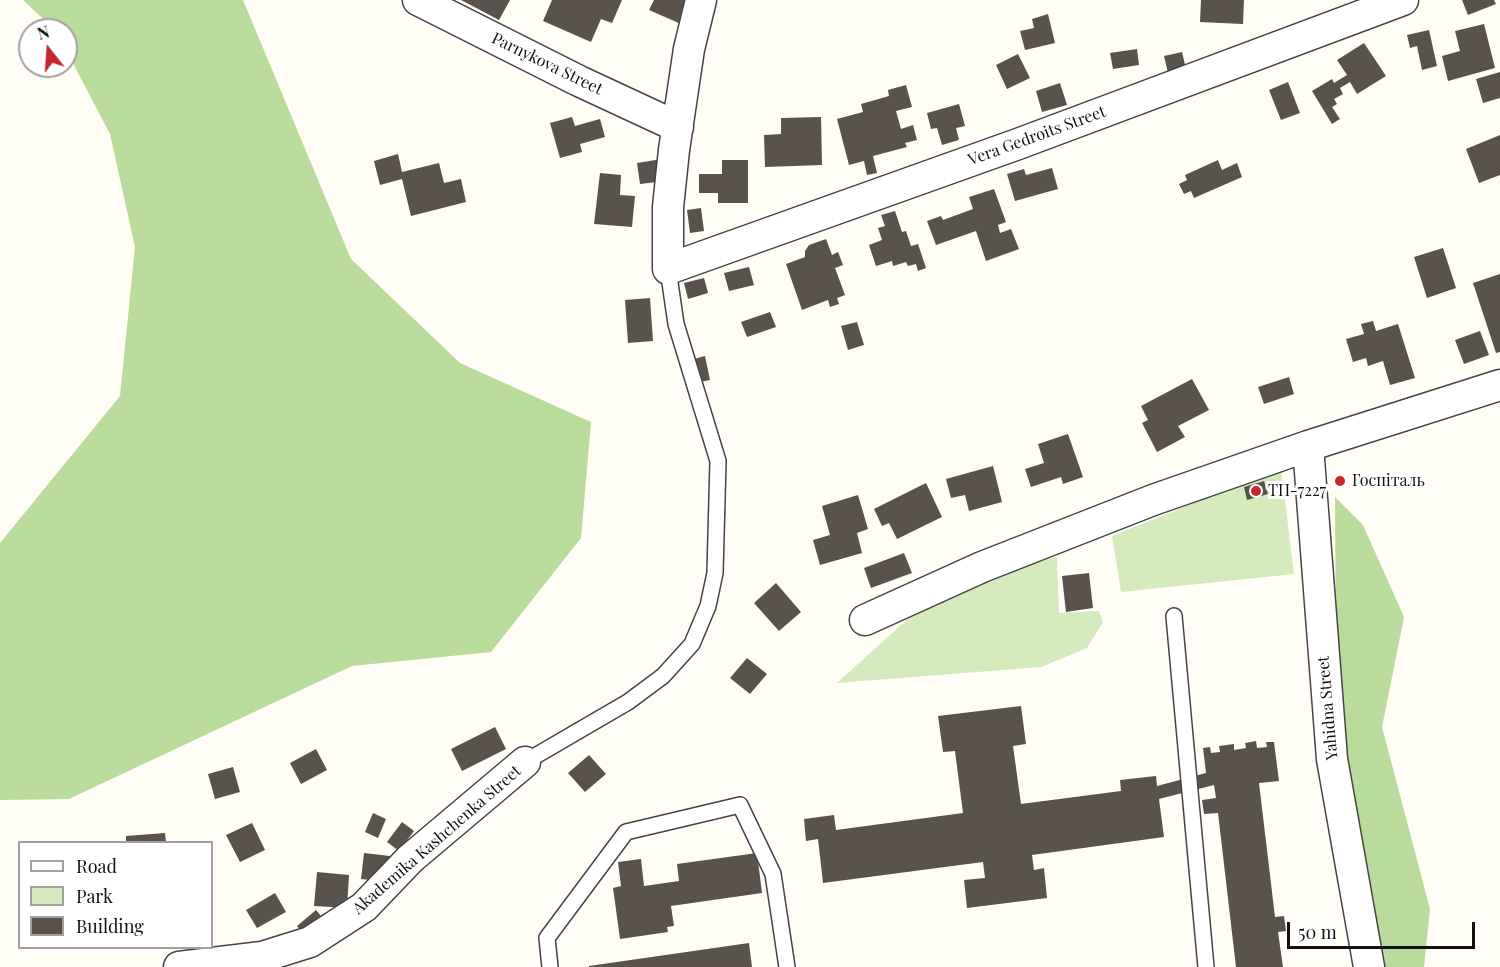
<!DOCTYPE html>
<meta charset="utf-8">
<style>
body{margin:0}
#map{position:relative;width:1500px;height:967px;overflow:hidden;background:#fffdf5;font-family:"Playfair Display",serif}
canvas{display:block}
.legend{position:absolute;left:18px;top:841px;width:195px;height:108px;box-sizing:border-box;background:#fff;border:2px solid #a0a0a0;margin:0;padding:8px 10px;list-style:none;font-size:18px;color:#111}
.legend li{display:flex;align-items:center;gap:12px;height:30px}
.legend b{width:30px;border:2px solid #a0a0a0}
.north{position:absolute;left:18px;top:18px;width:60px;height:60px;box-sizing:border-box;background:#fff;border:2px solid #a0a0a0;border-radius:50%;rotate:343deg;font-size:16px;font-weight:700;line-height:24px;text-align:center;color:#111}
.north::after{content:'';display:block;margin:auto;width:21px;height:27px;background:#c4262e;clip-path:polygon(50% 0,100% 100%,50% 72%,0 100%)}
.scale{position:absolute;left:1287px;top:922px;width:188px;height:27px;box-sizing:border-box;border:3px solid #111;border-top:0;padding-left:8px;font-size:18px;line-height:21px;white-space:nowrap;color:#111;-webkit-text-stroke:4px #fff;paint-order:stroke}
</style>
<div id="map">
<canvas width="1500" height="967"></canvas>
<ul class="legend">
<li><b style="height:8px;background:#fff"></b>Road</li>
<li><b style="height:16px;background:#d5ebbd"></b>Park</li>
<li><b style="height:16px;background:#5a524d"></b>Building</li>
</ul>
<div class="north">N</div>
<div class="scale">50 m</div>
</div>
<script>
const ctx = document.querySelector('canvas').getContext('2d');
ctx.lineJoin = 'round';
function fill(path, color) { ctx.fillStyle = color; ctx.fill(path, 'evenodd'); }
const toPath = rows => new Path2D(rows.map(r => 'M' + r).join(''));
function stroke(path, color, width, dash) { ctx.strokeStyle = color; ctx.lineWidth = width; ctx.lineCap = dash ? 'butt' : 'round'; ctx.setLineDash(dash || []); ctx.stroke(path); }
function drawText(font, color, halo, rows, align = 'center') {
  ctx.font = font + ' "Playfair Display",serif'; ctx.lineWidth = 6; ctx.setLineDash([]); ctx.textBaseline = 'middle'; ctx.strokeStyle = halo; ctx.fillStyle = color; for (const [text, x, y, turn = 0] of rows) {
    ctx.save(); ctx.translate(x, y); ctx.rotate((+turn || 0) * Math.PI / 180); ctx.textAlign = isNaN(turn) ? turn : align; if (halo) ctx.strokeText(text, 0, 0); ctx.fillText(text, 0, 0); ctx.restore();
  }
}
const green = toPath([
 [1281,468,1294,574,1121,592,1112,536],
 [1057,557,1059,613,1099,611,1103,622,1087,648,1041,667,837,683,912,615,1018,565]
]);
const forest = toPath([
 [23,0,243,0,351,259,460,363,591,422,581,538,491,652,352,666,69,799,0,800,0,543,120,396,135,247,110,134,66,50,66,30,55,30],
 [1335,497,1363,525,1404,617,1382,727,1430,909,1424,967,1381,967,1352,799,1336,657]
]);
const building = toPath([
 [461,0,510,0,499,20],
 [552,0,622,0,612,23,601,19,591,42,543,21],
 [654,0,691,0,681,24,649,10],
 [1201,0,1244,0,1243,24,1200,22],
 [1462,0,1494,0,1496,4,1468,15],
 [1048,14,1055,43,1025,50,1020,31,1034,28,1032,19],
 [1484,24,1495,68,1448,81,1442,56,1460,51,1455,31],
 [1429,30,1437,66,1422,70,1417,46,1410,48,1407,35],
 [1364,43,1386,76,1357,94,1350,82,1340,88,1343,94,1334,99,1337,104,1332,107,1340,119,1332,124,1312,91,1332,79,1334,83,1347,75,1337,60],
 [1137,49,1139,65,1113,69,1110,53],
 [1182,52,1186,69,1168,73,1164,56],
 [1018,54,1030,78,1007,89,996,65],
 [1500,72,1500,98,1483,103,1476,79],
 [1288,82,1300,113,1281,120,1269,90],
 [1060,83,1067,105,1042,112,1036,91],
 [906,85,912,107,896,111,901,129,913,125,917,140,905,143,907,147,873,156,877,173,867,175,864,161,849,165,837,119,863,112,861,104,889,96,888,90],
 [959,104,965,126,956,128,959,140,942,145,937,128,931,129,927,113],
 [572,117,575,126,600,119,605,137,580,144,582,152,560,158,550,123],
 [821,117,822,165,765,167,764,135,781,134,781,118],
 [1500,135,1500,175,1479,183,1466,149],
 [398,154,402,172,439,163,444,183,461,179,466,202,411,216,402,179,380,185,374,161],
 [662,159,665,181,640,184,637,163],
 [722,160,748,160,748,203,718,203,718,193,699,193,699,174,722,174],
 [1218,160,1222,170,1237,163,1242,177,1194,198,1191,191,1184,194,1179,184,1187,180,1185,175],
 [1052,168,1058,189,1015,201,1007,174,1024,169,1026,175],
 [600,173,621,175,620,195,635,196,632,227,594,224],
 [994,189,1006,222,998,225,1000,233,1011,229,1019,249,986,261,976,231,936,245,927,221,941,216,943,220,973,209,969,197],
 [701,208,704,231,690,233,687,210],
 [895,211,902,232,906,231,911,246,918,244,926,268,918,271,916,264,908,266,906,262,893,266,892,261,876,266,869,245,882,240,878,228,885,226,881,215],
 [826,239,832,255,838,252,843,265,835,268,845,295,837,298,839,304,830,307,828,300,802,310,786,264,805,257,805,251,809,245],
 [1443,248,1456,288,1427,298,1414,257],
 [749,267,754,285,729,291,724,273],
 [1500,274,1500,352,1496,353,1473,283],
 [704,278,708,293,688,299,684,283],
 [650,298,653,341,628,343,625,300],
 [770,312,776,327,747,337,741,322],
 [1373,321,1376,331,1398,324,1415,378,1390,385,1383,361,1368,366,1366,358,1353,362,1346,339,1364,334,1361,324],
 [857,322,864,345,848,350,841,326],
 [1480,331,1489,355,1464,364,1455,340],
 [705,356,710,380,695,383,690,360],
 [1289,377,1294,394,1264,404,1258,387],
 [1192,379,1209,410,1178,426,1185,437,1157,452,1142,423,1148,420,1141,406],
 [1068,434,1083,477,1063,484,1061,477,1031,487,1025,469,1044,463,1038,444],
 [993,466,1002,502,969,511,965,495,951,498,946,479],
 [1264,481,1268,494,1247,500,1244,487],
 [926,483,942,517,897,539,889,523,882,526,874,509],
 [858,495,868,529,857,533,862,553,820,565,813,540,830,535,822,506],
 [904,553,912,573,871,588,864,568],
 [1089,573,1093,608,1066,612,1062,576],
 [776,583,801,612,779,631,754,603],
 [747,658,767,674,750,694,730,678],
 [1021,706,1026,744,1013,746,1021,804,1121,791,1120,780,1156,776,1157,786,1206,773,1203,748,1210,747,1211,753,1220,752,1219,746,1234,744,1234,750,1246,748,1245,743,1256,741,1257,748,1267,747,1266,742,1274,742,1279,781,1259,783,1275,917,1284,916,1286,931,1278,932,1283,967,1236,967,1218,813,1204,814,1202,800,1216,798,1214,785,1159,799,1164,837,1032,855,1034,870,1044,868,1047,898,967,908,964,880,985,878,983,862,823,883,818,839,806,841,804,819,834,815,836,830,963,813,955,751,943,752,938,716],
 [495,727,506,749,462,771,451,749],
 [316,749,327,770,301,784,290,763],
 [589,755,606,774,585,792,568,773],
 [233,767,240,792,215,799,208,774],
 [373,813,386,819,378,838,365,832],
 [402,822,414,831,399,851,387,842],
 [252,823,265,850,240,862,226,835],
 [165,833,166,842,126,842,126,836],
 [364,853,390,856,388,871,379,881,361,879],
 [757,853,762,893,671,906,674,926,667,927,668,932,620,939,613,888,621,886,618,862,641,859,644,886,679,881,677,864],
 [317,872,349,875,347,908,314,906],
 [275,893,286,912,257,928,246,910],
 [316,910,325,921,306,937,297,926],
 [749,943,752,967,589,967,589,966]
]);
const service = toPath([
 [1174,616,1206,967],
 [525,762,628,702,663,676,692,644,708,606,715,573,718,461,676,324,668,269],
 [550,967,547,938,626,832,740,805,773,874,787,967]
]);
const minor = toPath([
 [418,0,579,81,678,127],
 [701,0,689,49,674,150,668,207,668,269,1018,144,1403,0],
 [865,620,982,567,1153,500,1308,446],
 [179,967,262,957,310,942,364,907,410,859,525,762],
 [1369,967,1332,759,1308,446,1500,385]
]);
const markers = [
 [1340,481,6,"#c4262e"],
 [1256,491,6,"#c4262e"]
];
const streetNames = [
 ["Parnykova Street",547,64,26],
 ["Vera Gedroits Street",1037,136,-20],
 ["Yahidna Street",1328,708,-95],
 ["Akademika Kashchenka Street",437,840,-41]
];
const poiNames = [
 ["Госпіталь",1352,481],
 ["ТП-7227",1268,491]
];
fill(green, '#d5ebbd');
fill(forest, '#b9dc9c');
fill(building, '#5a524d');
stroke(service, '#444', 18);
stroke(minor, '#444', 33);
stroke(service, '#fff', 15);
stroke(minor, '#fff', 30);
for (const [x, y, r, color] of markers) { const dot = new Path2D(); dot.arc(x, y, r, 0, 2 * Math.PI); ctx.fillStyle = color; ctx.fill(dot); stroke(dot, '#fff', 2); }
drawText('16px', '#111', '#fff', streetNames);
drawText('16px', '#111', '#fff', poiNames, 'left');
</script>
